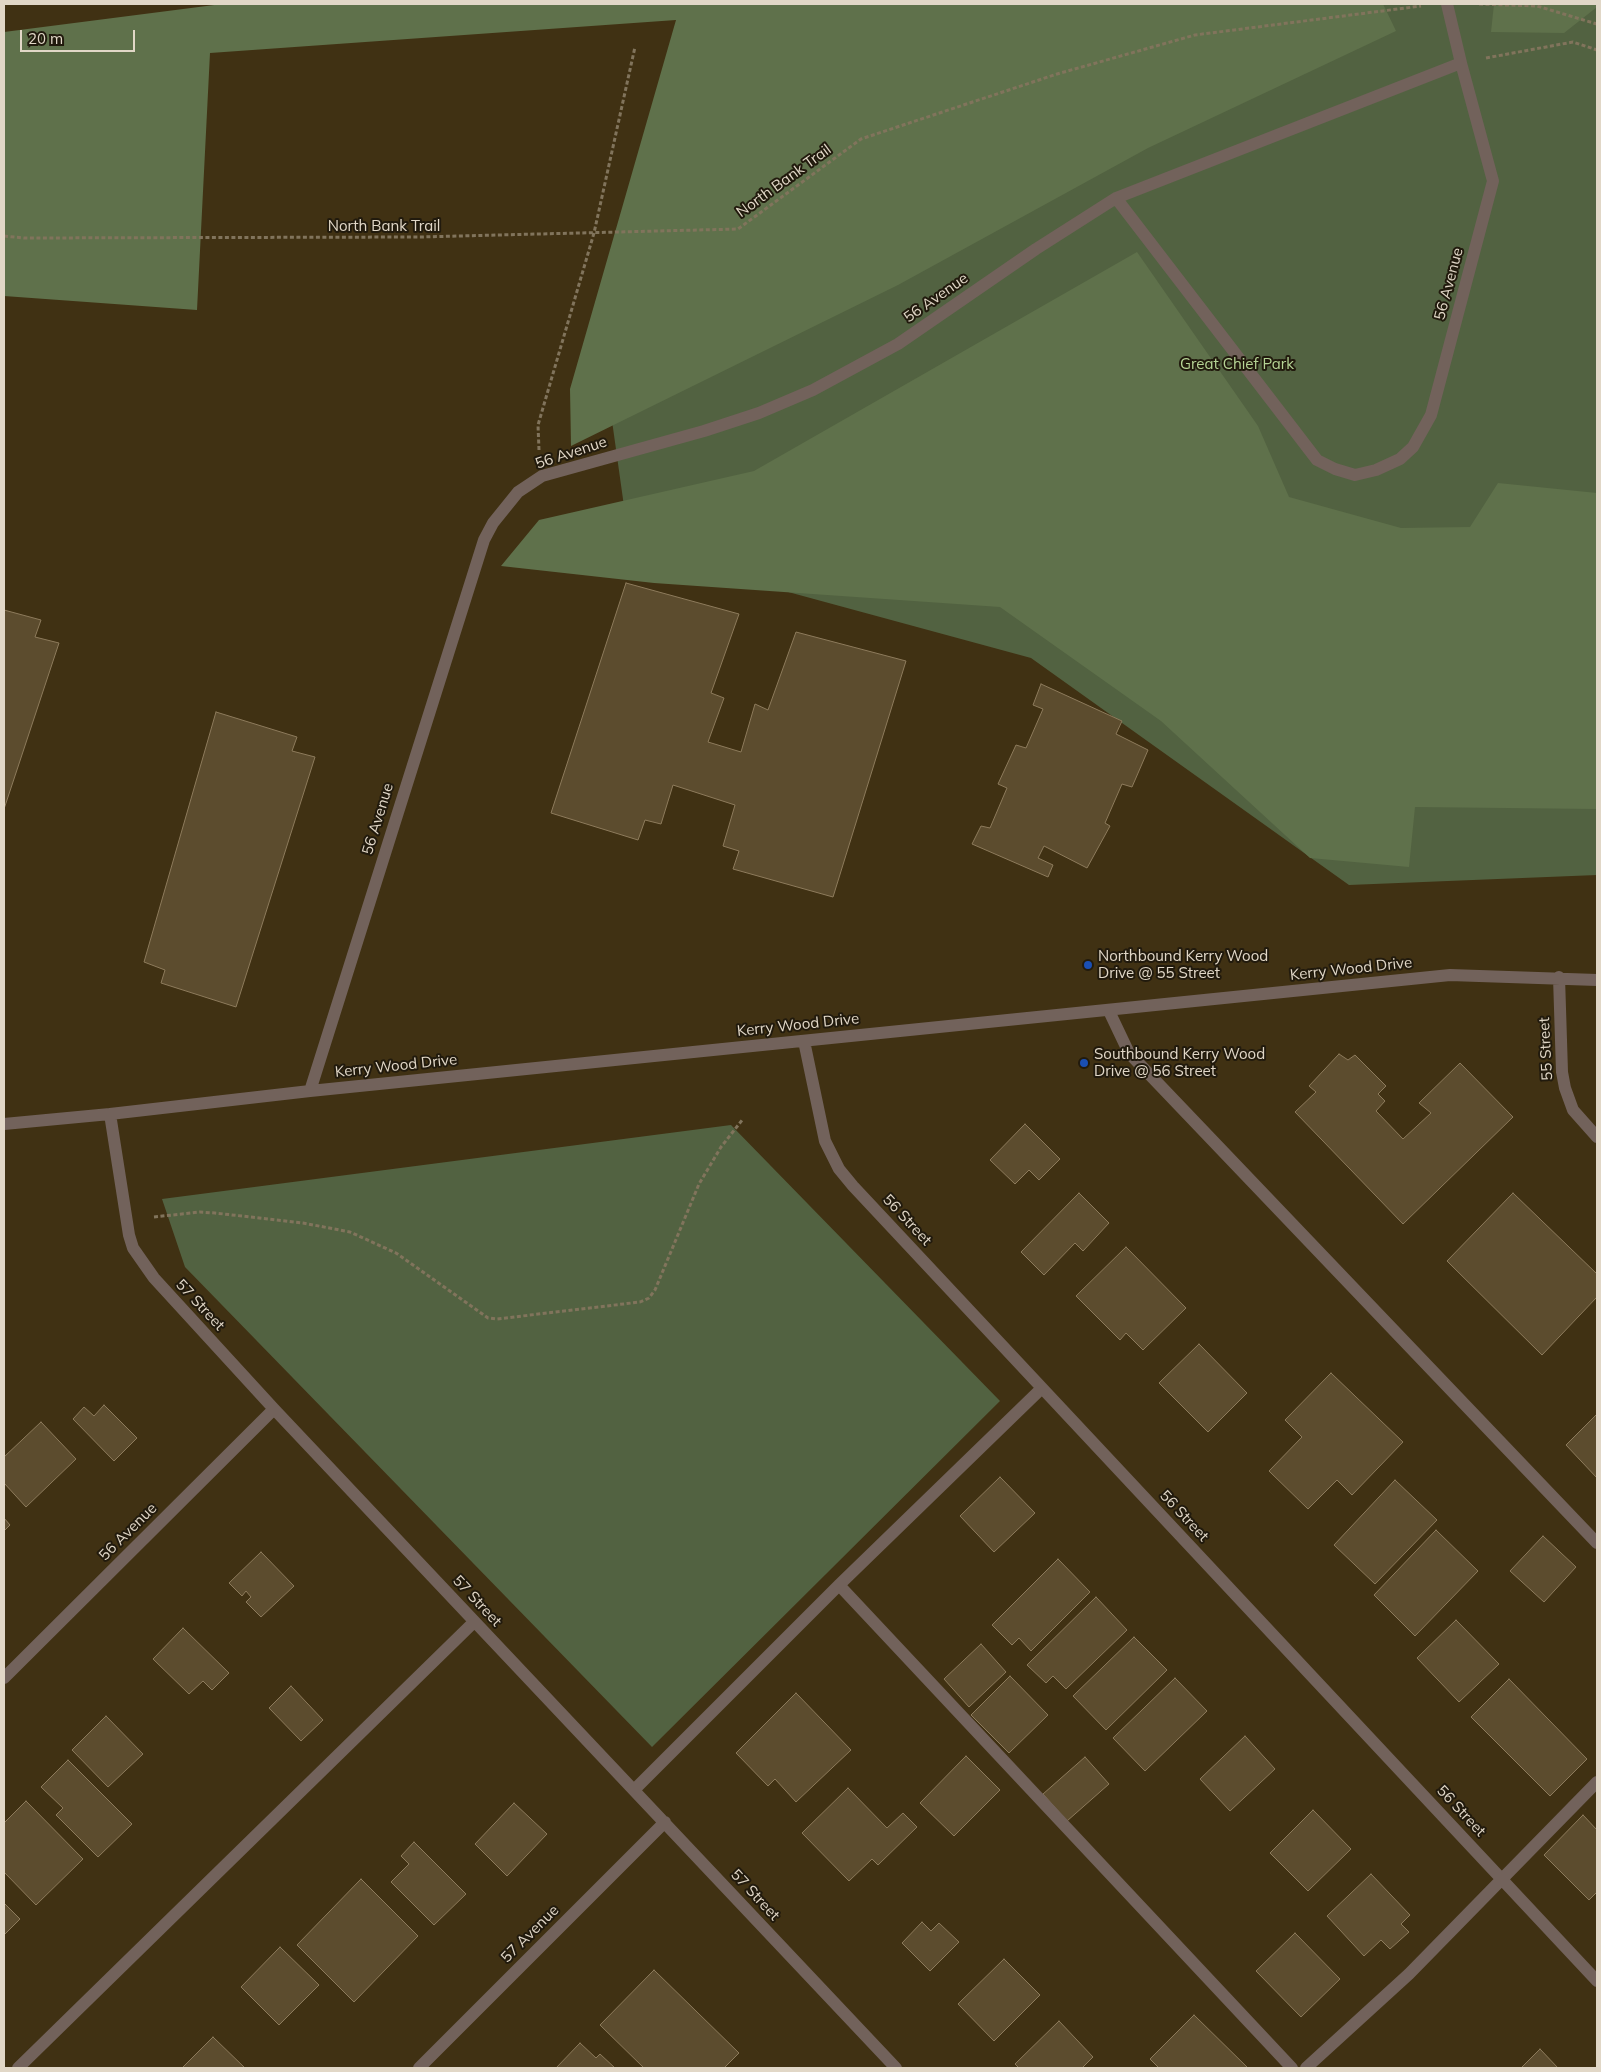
<!DOCTYPE html>
<style>
body{margin:0}
#map{position:relative;width:1601px;height:2072px;overflow:hidden;background:#403113;font-family:Mulish,sans-serif}
canvas{display:block}
.frame{position:absolute;inset:0;border:5px solid #e1d7c7;pointer-events:none}
.scale{position:absolute;left:20px;top:30px;width:115px;height:22px;box-sizing:border-box;border:2px solid #e1d7c7;border-top:0;padding-left:6px;font-size:15px;line-height:18px;white-space:nowrap;color:#e1d7c7;-webkit-text-stroke:4px #211a0d;paint-order:stroke}
</style>
<div id="map">
<canvas width="1601" height="2072"></canvas>
<div class="frame"></div>
<div class="scale">20 m</div>
</div>
<script>
const ctx = document.querySelector('canvas').getContext('2d');
ctx.lineJoin = 'round';
function fill(path, color) { ctx.fillStyle = color; ctx.fill(path, 'evenodd'); }
const toPath = rows => new Path2D(rows.map(r => 'M' + r).join(''));
function stroke(path, color, width, dash) { ctx.strokeStyle = color; ctx.lineWidth = width; ctx.lineCap = dash ? 'butt' : 'round'; ctx.setLineDash(dash || []); ctx.stroke(path); }
function drawText(font, color, halo, rows, align = 'center') {
  ctx.font = font + ' Mulish,sans-serif'; ctx.lineWidth = 4; ctx.setLineDash([]); ctx.textBaseline = 'middle'; ctx.strokeStyle = halo; ctx.fillStyle = color; for (const [text, x, y, turn = 0] of rows) {
    ctx.save(); ctx.translate(x, y); ctx.rotate((+turn || 0) * Math.PI / 180); ctx.textAlign = isNaN(turn) ? turn : align; if (halo) ctx.strokeText(text, 0, 0); ctx.fillText(text, 0, 0); ctx.restore();
  }
}
const green = toPath([
 [739,4,1597,4,1597,875,1349,885,1031,658,630,549,605,371],
 [731,1125,1000,1401,652,1747,185,1267,162,1199]
]);
const forest = toPath([
 [222,4,1383,4,1396,31,1148,148,898,285,571,446,570,389,676,20,210,53,197,310,4,296,4,32],
 [1494,4,1597,4,1597,7,1564,33,1491,32],
 [1137,252,1258,426,1289,497,1401,528,1470,527,1498,483,1597,493,1597,809,1415,807,1409,867,1310,858,1161,721,1000,607,654,583,501,566,539,520,754,471]
]);
const building = toPath([
 [626,583,739,614,711,693,724,698,708,742,741,752,755,704,768,710,796,632,906,661,833,897,733,869,739,851,723,846,735,805,673,785,661,824,645,820,638,840,551,813,626,583],
 [4,610,41,620,35,637,59,643,4,809,4,610],
 [1041,684,1122,721,1116,734,1148,750,1132,787,1122,784,1105,823,1110,826,1087,868,1044,846,1038,858,1053,865,1048,877,972,844,981,826,990,828,1007,788,998,784,1016,745,1026,748,1043,709,1033,705,1041,684],
 [216,712,297,737,292,751,315,757,236,1007,161,983,165,970,144,962,216,712],
 [1339,1054,1348,1060,1355,1055,1386,1086,1378,1094,1385,1101,1376,1111,1403,1139,1431,1113,1419,1103,1460,1063,1513,1117,1403,1224,1295,1112,1316,1092,1309,1086,1339,1054],
 [1025,1124,1060,1159,1039,1180,1029,1170,1015,1184,990,1160,1025,1124],
 [1079,1193,1109,1223,1083,1251,1075,1243,1044,1275,1021,1252,1079,1193],
 [1513,1193,1597,1274,1597,1297,1542,1355,1447,1261,1513,1193],
 [1126,1247,1186,1308,1143,1350,1126,1333,1120,1340,1076,1296,1126,1247],
 [1199,1344,1247,1393,1208,1432,1159,1383,1199,1344],
 [1331,1373,1403,1442,1352,1495,1337,1480,1308,1509,1269,1471,1302,1437,1285,1420,1331,1373],
 [104,1405,137,1438,114,1461,73,1419,84,1407,94,1416,104,1405],
 [1597,1414,1597,1478,1566,1445,1597,1414],
 [41,1422,76,1459,26,1507,4,1483,4,1457,41,1422],
 [1000,1477,1035,1513,994,1552,960,1516,1000,1477],
 [1395,1480,1437,1520,1375,1584,1334,1545,1395,1480],
 [4,1518,10,1525,4,1531,4,1518],
 [1436,1530,1478,1571,1415,1636,1374,1595,1436,1530],
 [1543,1536,1576,1567,1544,1602,1510,1571,1543,1536],
 [261,1552,294,1586,261,1617,246,1602,251,1597,246,1591,242,1596,229,1583,261,1552],
 [1058,1559,1090,1592,1031,1651,1019,1638,1012,1645,992,1625,1058,1559],
 [1096,1597,1127,1630,1066,1689,1053,1676,1046,1683,1027,1665,1096,1597],
 [1456,1620,1499,1664,1459,1702,1417,1658,1456,1620],
 [183,1628,229,1673,212,1690,203,1681,189,1694,153,1659,183,1628],
 [1134,1637,1167,1670,1106,1730,1073,1696,1134,1637],
 [981,1644,1006,1672,969,1707,944,1679,981,1644],
 [1010,1676,1048,1715,1009,1753,971,1715,1010,1676],
 [1175,1678,1207,1711,1145,1771,1113,1738,1175,1678],
 [1509,1679,1587,1759,1550,1796,1471,1717,1509,1679],
 [291,1686,323,1720,301,1741,269,1708,291,1686],
 [796,1693,851,1750,796,1802,775,1779,768,1786,736,1753,796,1693],
 [106,1716,143,1754,108,1787,72,1750,106,1716],
 [1245,1736,1275,1769,1230,1811,1200,1779,1245,1736],
 [966,1756,1000,1790,954,1836,920,1803,966,1756],
 [1085,1757,1109,1784,1067,1821,1043,1794,1085,1757],
 [68,1760,132,1824,98,1857,56,1815,63,1808,41,1787,68,1760],
 [848,1788,887,1828,903,1813,917,1827,878,1865,872,1859,849,1881,802,1833,848,1788],
 [26,1801,83,1859,36,1905,4,1872,4,1823,26,1801],
 [514,1803,547,1834,507,1876,475,1844,514,1803],
 [1313,1810,1351,1849,1308,1891,1270,1853,1313,1810],
 [1583,1815,1597,1830,1597,1892,1589,1900,1544,1855,1583,1815],
 [414,1842,466,1894,434,1925,391,1882,409,1864,401,1856,414,1842],
 [1371,1874,1410,1915,1401,1924,1409,1932,1390,1949,1381,1940,1364,1956,1327,1916,1371,1874],
 [361,1879,418,1936,354,2002,297,1945,361,1879],
 [4,1903,20,1919,4,1935,4,1903],
 [922,1922,931,1931,939,1923,959,1942,930,1971,902,1943,922,1922],
 [1295,1933,1340,1979,1301,2017,1256,1971,1295,1933],
 [280,1947,319,1985,279,2025,241,1987,280,1947],
 [1004,1959,1040,1995,994,2041,958,2004,1004,1959],
 [654,1970,739,2053,724,2068,644,2068,600,2025,654,1970],
 [1194,2015,1248,2068,1159,2068,1150,2059,1194,2015],
 [1059,2021,1093,2057,1082,2068,1019,2068,1015,2064,1059,2021],
 [213,2037,245,2068,182,2068,213,2037],
 [580,2043,596,2058,600,2054,615,2068,556,2068,580,2043],
 [1540,2049,1558,2068,1521,2068,1540,2049]
]);
const path = toPath([
 [1479,4,1537,6,1597,24],
 [1486,58,1573,42,1597,50],
 [4,236,24,238,419,237,738,229,861,139,1057,74,1195,35,1421,6],
 [539,450,538,425,594,233,635,47],
 [154,1217,200,1212,215,1213,303,1223,350,1232,396,1253,488,1318,497,1319,640,1302,649,1298,655,1290,699,1184,721,1147,743,1119]
]);
const minor = toPath([
 [1447,4,1461,63],
 [1559,977,1562,1072,1565,1088,1573,1110,1597,1137],
 [1109,1011,1129,1053,1597,1543],
 [804,1041,825,1141,839,1169,853,1186,1597,1981],
 [310,1091,484,540,493,523,518,492,542,476,704,431,759,413,813,390,898,344,1036,249,1116,198,1461,63,1493,181,1431,415,1413,447,1400,459,1376,470,1355,475,1335,469,1317,460,1116,198],
 [110,1114,129,1235,133,1248,154,1278,274,1409,896,2068],
 [4,1124,110,1114,310,1091,1450,975,1597,980],
 [839,1585,1292,2068],
 [4,1678,274,1409],
 [634,1790,839,1585,1042,1388],
 [18,2068,474,1622],
 [419,2068,665,1822],
 [1306,2068,1409,1974,1597,1782]
]);
const markers = [
 [1088,965,5,"#1a4fb4"],
 [1084,1063,5,"#1a4fb4"]
];
const streetNames = [
 ["North Bank Trail",784,181,-36],
 ["North Bank Trail",384,226],
 ["56 Avenue",1449,284,-75],
 ["56 Avenue",936,298,-35],
 ["56 Avenue",571,453,-18],
 ["56 Avenue",378,819,-73],
 ["Kerry Wood Drive",1351,969,-6],
 ["Kerry Wood Drive",798,1025,-6],
 ["55 Street",1546,1049,-93],
 ["Kerry Wood Drive",396,1066,-6],
 ["56 Street",907,1220,47],
 ["57 Street",200,1305,47],
 ["56 Street",1184,1516,47],
 ["56 Avenue",128,1532,-45],
 ["57 Street",477,1601,47],
 ["56 Street",1461,1811,47],
 ["57 Street",755,1895,47],
 ["57 Avenue",530,1934,-45]
];
const parkNames = [
 ["Great Chief Park",1237,364]
];
const poiNames = [
 ["Northbound Kerry Wood",1098,956],
 ["Drive @ 55 Street",1098,973],
 ["Southbound Kerry Wood",1094,1054],
 ["Drive @ 56 Street",1094,1071]
];
fill(green, '#526241');
fill(forest, '#5f714b');
fill(building, '#5c4c2e');
stroke(building, '#8d7b5c', 1);
stroke(path, '#81745c', 3, [4, 2.5]);
stroke(minor, '#72625b', 12);
for (const [x, y, r, color] of markers) { const dot = new Path2D(); dot.arc(x, y, r, 0, 2 * Math.PI); ctx.fillStyle = color; ctx.fill(dot); stroke(dot, '#211a0d', 2); }
drawText('15px', '#e1d7c7', '#211a0d', streetNames);
drawText('15px', '#b6d495', '#211a0d', parkNames);
drawText('15px', '#e1d7c7', '#211a0d', poiNames, 'left');
</script>
